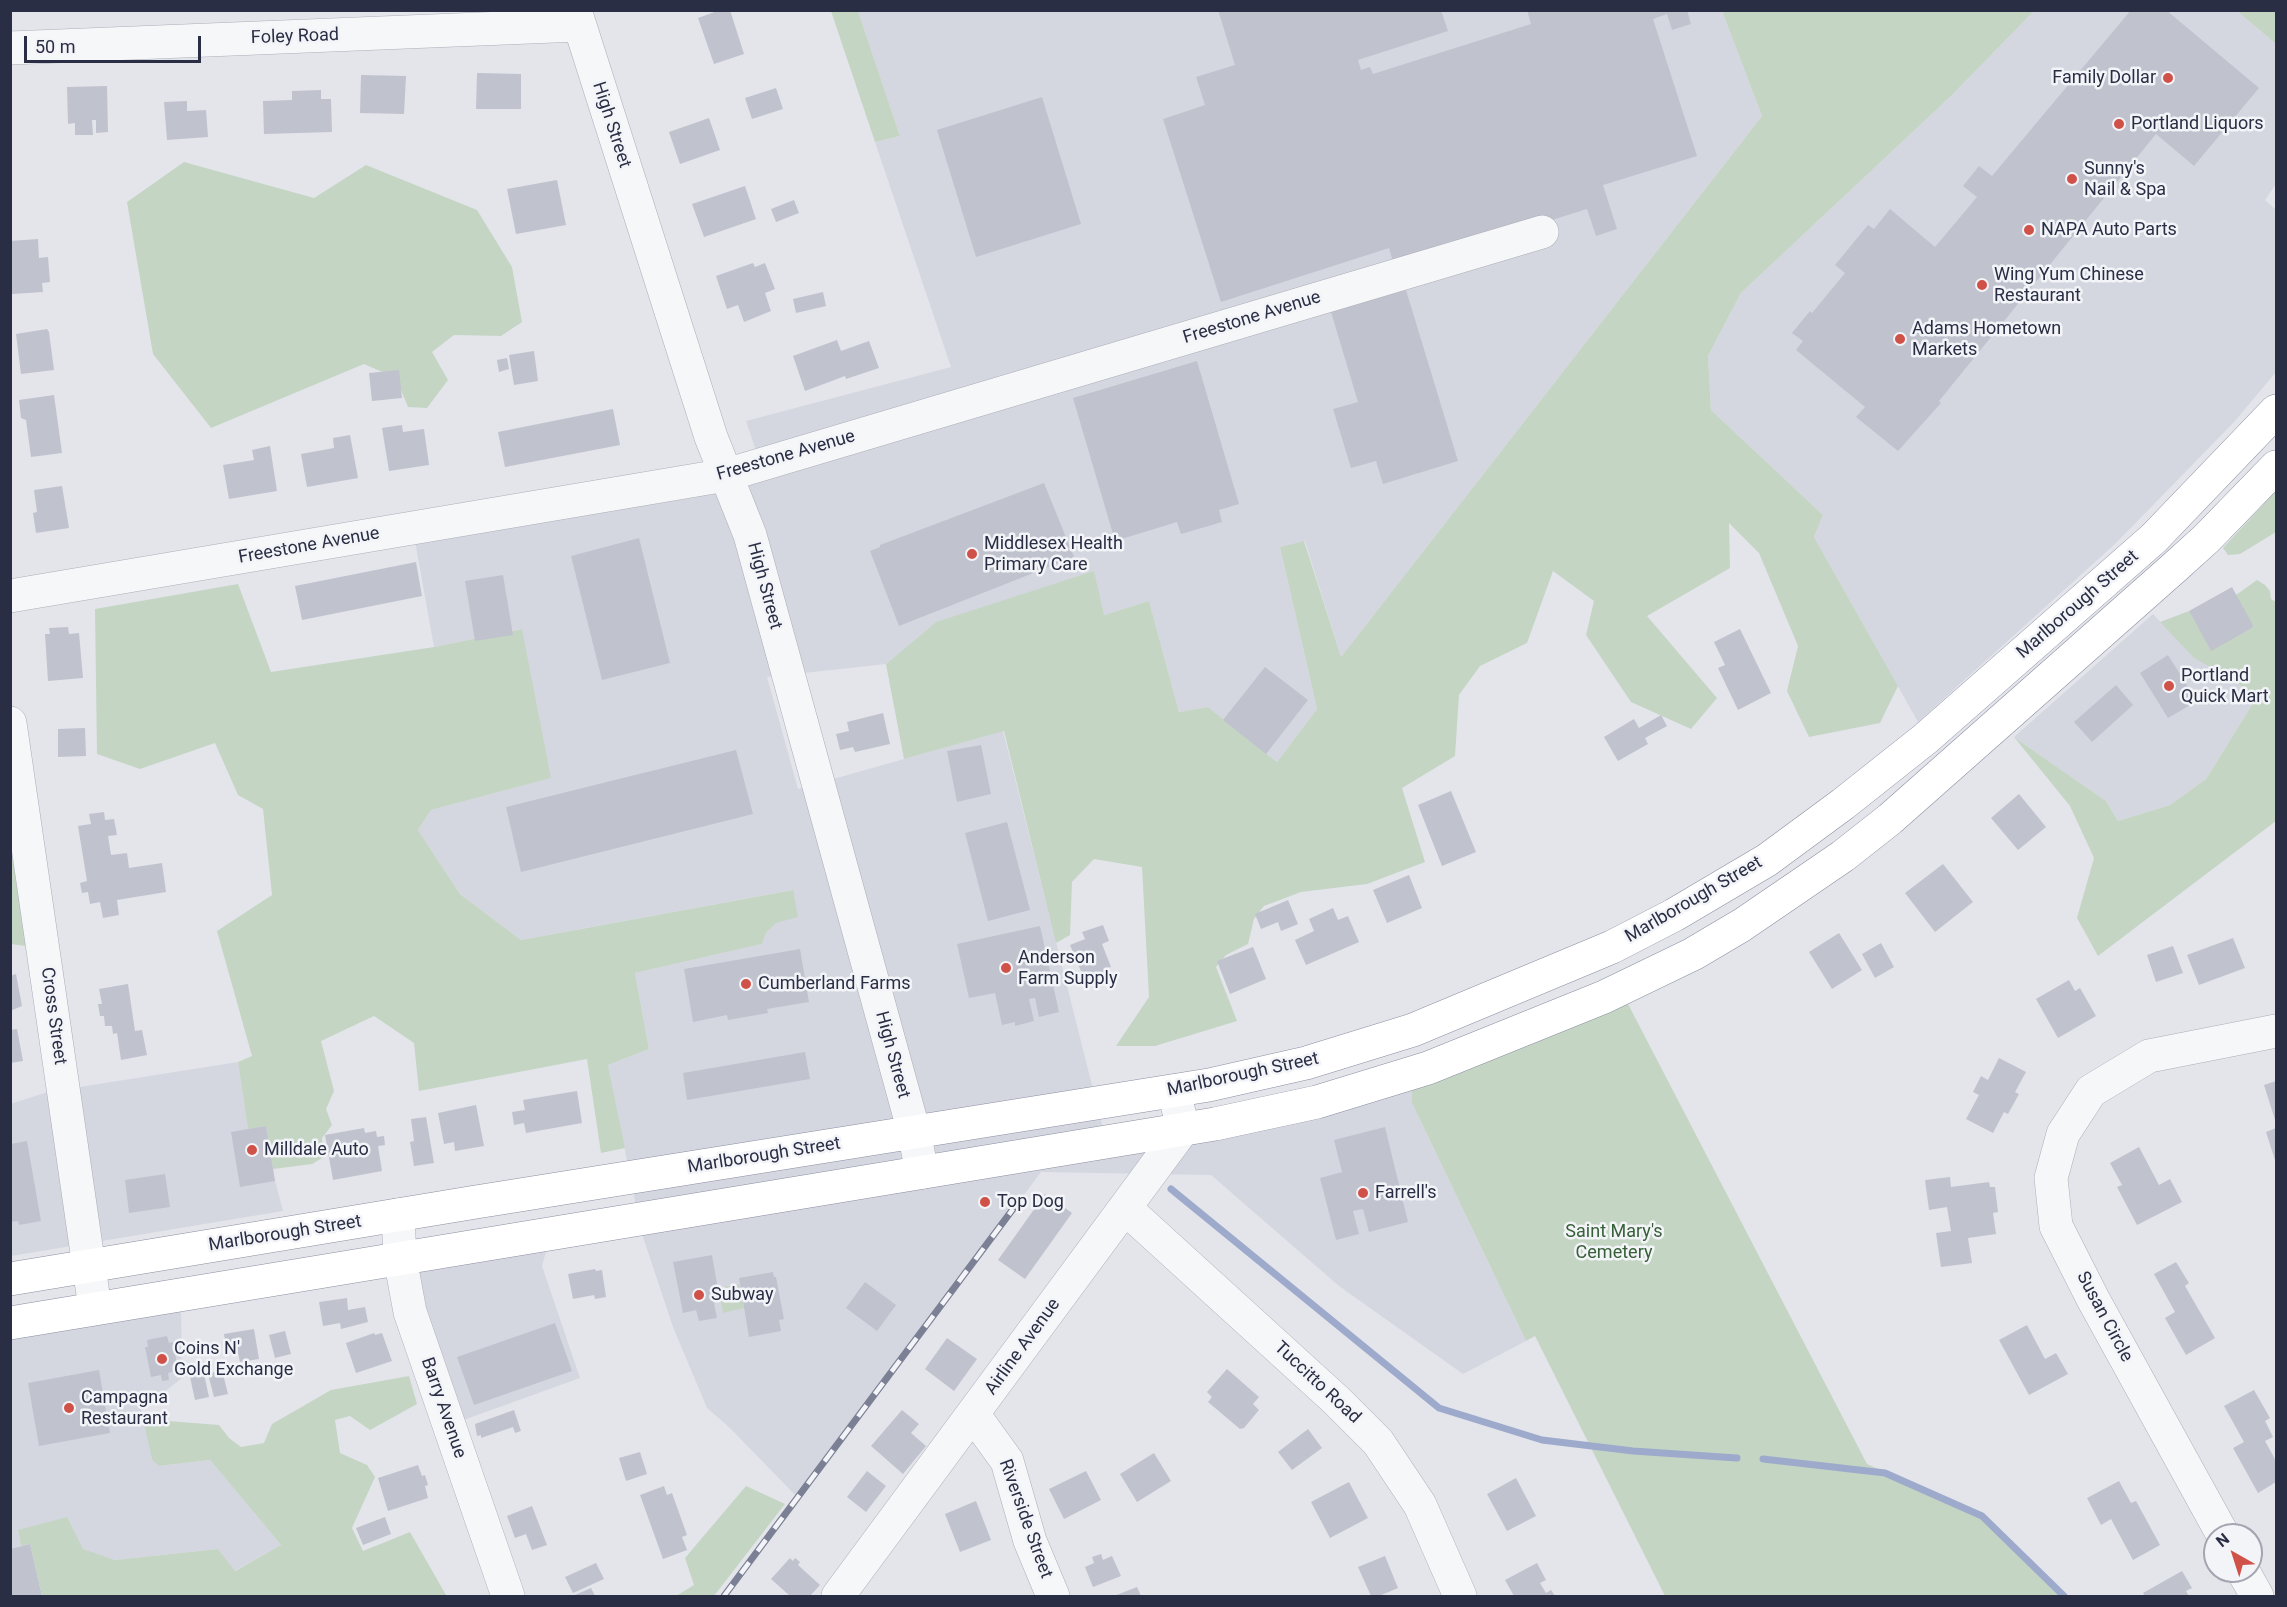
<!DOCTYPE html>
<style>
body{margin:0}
#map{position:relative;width:2287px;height:1607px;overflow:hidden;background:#e3e5eb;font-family:Roboto,sans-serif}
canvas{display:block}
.frame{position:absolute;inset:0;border:12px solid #2a2e44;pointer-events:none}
.north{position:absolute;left:2203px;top:1523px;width:60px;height:60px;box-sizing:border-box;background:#f3f4f8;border:2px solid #a3a5b0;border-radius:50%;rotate:321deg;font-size:16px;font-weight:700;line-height:24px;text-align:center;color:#2a2e44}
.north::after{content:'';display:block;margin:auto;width:21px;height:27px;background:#d05148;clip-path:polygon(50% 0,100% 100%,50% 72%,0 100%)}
.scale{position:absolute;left:24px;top:36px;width:177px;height:27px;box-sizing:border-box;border:3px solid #2a2e44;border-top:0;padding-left:8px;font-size:18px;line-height:21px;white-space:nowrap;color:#2a2e44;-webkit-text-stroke:4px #f3f4f8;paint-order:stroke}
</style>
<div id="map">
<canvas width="2287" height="1607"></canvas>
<div class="frame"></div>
<div class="north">N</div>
<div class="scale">50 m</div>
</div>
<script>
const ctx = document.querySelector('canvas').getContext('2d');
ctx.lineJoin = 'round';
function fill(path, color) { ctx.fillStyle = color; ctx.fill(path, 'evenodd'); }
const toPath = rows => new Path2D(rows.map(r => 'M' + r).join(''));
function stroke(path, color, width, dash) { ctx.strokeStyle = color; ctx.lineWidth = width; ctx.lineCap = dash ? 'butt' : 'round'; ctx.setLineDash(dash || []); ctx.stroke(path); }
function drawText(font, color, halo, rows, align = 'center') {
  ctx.font = font + ' Roboto,sans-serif'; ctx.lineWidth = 5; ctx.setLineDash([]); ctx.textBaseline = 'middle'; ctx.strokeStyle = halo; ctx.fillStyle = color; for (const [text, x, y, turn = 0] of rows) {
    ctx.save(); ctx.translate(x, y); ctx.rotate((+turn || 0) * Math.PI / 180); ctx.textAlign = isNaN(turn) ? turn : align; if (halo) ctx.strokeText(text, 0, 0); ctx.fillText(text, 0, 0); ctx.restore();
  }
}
const built = toPath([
 [858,11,1722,11,1762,116,1341,657,1305,541,1280,547,1317,709,1277,762,1208,707,1179,712,1149,601,1104,615,936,622,886,664,767,677,798,789,1003,731,1110,1157,1412,1087,1412,1103,1526,1341,1463,1374,1339,1286,1211,1175,1041,1172,798,1498,730,1428,707,1408,673,1327,641,1231,608,1065,649,1049,635,973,762,944,766,933,776,922,792,890,521,940,460,894,418,830,431,810,550,778,521,629,434,647,415,541,692,498,766,480,746,421,951,367,875,142,900,136],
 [2034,11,2237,11,2276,44,2276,184,2265,200,2276,210,2276,372,2235,421,2115,544,1918,722,1814,537,1823,515,1711,410,1708,356,1741,293,1951,96],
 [2153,614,2194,657,2236,681,2255,700,2206,779,2170,805,2118,821,2106,801,2014,737],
 [238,1062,248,1128,266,1126,275,1181,283,1211,11,1256,10,1104,48,1092],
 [547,1248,542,1266,580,1378,458,1422,414,1275,420,1268],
 [181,1308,182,1378,163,1393,138,1392,152,1460,159,1466,210,1460,281,1545,234,1571,218,1549,115,1560,18,1530,21,1546,11,1549,11,1339]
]);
const green = toPath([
 [831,11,858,11,900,136,875,142],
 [1722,11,2034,11,1951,96,1741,293,1708,356,1711,410,1823,515,1814,537,1898,686,1880,723,1809,737,1787,691,1798,646,1759,553,1729,523,1730,568,1647,616,1717,698,1691,729,1631,702,1586,635,1594,601,1553,571,1527,643,1480,666,1459,695,1455,756,1402,788,1425,862,1367,884,1301,892,1264,906,1254,919,1248,944,1226,955,1216,967,1237,1021,1155,1046,1116,1046,1149,997,1142,867,1094,859,1072,882,1070,935,1056,943,1004,731,904,759,886,664,936,622,1094,571,1104,615,1149,601,1179,712,1208,707,1277,762,1317,709,1280,547,1304,541,1341,657,1762,116],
 [2237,11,2276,11,2276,44],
 [184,162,314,198,366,165,477,210,512,267,522,322,501,336,454,335,432,352,448,380,427,408,408,407,396,378,364,364,211,428,153,354,127,202],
 [2276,491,2276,532,2240,554,2228,555,2223,548],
 [2257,580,2265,585,2270,591,2271,599,2276,602,2276,821,2098,956,2077,918,2094,858,2070,806,2014,737,2106,801,2118,821,2170,805,2206,779,2255,700,2236,681,2194,658,2160,622,2189,611,2211,650,2252,628,2236,595],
 [238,584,271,672,434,647,522,629,551,778,431,810,418,830,460,894,521,940,793,890,798,917,776,923,766,933,762,944,635,973,649,1049,608,1065,625,1148,601,1153,587,1059,419,1091,414,1043,374,1016,321,1041,334,1091,326,1109,332,1125,322,1138,324,1157,312,1164,273,1169,266,1126,248,1129,238,1062,252,1056,217,931,272,895,263,809,238,795,215,743,140,769,97,754,95,609],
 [11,846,26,946,11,944],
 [1628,1004,1867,1464,1982,1516,2064,1596,1665,1596,1535,1336,1526,1341,1412,1103,1412,1087],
 [739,1284,744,1308,723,1313,718,1288],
 [409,1376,417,1404,370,1430,350,1416,335,1420,340,1453,367,1465,375,1477,352,1528,363,1551,410,1532,446,1595,445,1596,42,1596,30,1544,21,1546,18,1530,67,1517,83,1549,115,1560,218,1549,235,1571,281,1545,210,1460,159,1466,152,1460,143,1419,219,1425,229,1438,241,1447,264,1443,272,1424,331,1390],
 [746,1486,785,1504,714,1596,676,1596,694,1585,685,1558]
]);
const stream = toPath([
 [1171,1189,1439,1408,1542,1440,1633,1451,1737,1458],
 [1763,1459,1885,1473,1982,1516,2064,1596]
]);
const building = toPath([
 [720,10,730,10,744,54,714,64,698,18],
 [1218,10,1441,10,1448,31,1358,60,1361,70,1370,67,1373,74,1531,24,1527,10,1687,10,1691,24,1672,30,1667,14,1653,19,1697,156,1603,185,1617,229,1596,236,1587,209,1395,269,1389,248,1221,302,1163,119,1205,105,1196,77,1235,65],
 [2131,10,2166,10,2259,88,2194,166,2156,134,1939,401,1941,403,1898,451,1856,417,1865,407,1796,350,1803,341,1792,333,1810,311,1812,313,1845,273,1835,265,1868,225,1874,229,1890,209,1935,247,1977,197,1963,186,1979,166,1992,176],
 [477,73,521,74,521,109,476,109],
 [361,75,406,76,404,114,360,113],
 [107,86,108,132,96,133,96,120,92,120,93,135,75,135,75,123,68,124,67,87],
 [776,88,783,109,752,119,745,98],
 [321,90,321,99,331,99,332,132,264,134,263,101,292,100,292,91],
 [1042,97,1081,224,976,257,937,130],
 [187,101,187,111,206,110,208,137,167,140,164,102],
 [709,118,720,150,680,164,669,132],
 [557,180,566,225,516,234,507,189],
 [745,186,756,219,704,237,692,204],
 [794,200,799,213,776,222,771,209],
 [38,239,39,258,48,257,50,282,42,283,43,292,12,294,10,241],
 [753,263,755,267,765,263,775,289,765,293,771,311,744,322,738,305,727,309,716,276],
 [1406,290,1458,461,1383,484,1376,461,1351,468,1333,409,1358,402,1331,312],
 [823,292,826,306,796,313,793,299],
 [47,329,49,332,54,370,21,374,16,334],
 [837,340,841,351,869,341,879,368,846,379,845,376,805,391,793,356],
 [534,351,538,381,514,385,509,355],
 [507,358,509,369,499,372,497,360],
 [1197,361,1239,504,1219,510,1222,522,1181,534,1177,522,1115,541,1073,398],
 [399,370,402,398,372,401,369,373],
 [54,395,62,453,31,457,26,420,21,418,19,400],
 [613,409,620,445,505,467,498,432],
 [402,425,403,432,424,429,429,465,389,471,382,428],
 [350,435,358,478,307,487,301,454,334,448,333,438],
 [270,446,277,491,229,499,223,465,254,460,252,450],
 [1044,483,1074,557,899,626,870,551,880,547,880,545],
 [62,486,69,528,36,533,33,513,37,512,34,490],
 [639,538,670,663,602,680,571,556],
 [416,562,422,596,302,620,295,586],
 [503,575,513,635,475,641,465,581],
 [2232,587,2253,625,2252,628,2211,651,2189,611],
 [68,627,69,634,79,633,83,678,48,681,45,634,50,634,49,628],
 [1740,629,1771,693,1738,710,1718,668,1725,665,1714,642],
 [2168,655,2197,701,2168,718,2140,673],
 [1265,667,1308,700,1266,754,1223,720],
 [2116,685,2133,705,2092,742,2074,722],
 [883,713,890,744,855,752,853,747,840,750,836,734,849,731,847,722],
 [1661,715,1667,726,1645,738,1648,744,1618,761,1604,737,1634,719,1639,728],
 [85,728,86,756,58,757,58,729],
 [981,745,991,794,957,802,947,751],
 [736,750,753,814,521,872,506,807],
 [1451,791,1476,852,1442,866,1418,805],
 [2019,794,2046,827,2018,850,1991,818],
 [104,812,105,820,114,819,117,835,108,836,111,855,127,853,129,868,162,863,166,892,117,900,119,915,103,918,100,902,90,904,88,892,82,893,80,883,87,881,78,826,91,824,89,814],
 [1007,822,1030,910,988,921,965,833],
 [1943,864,1973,902,1935,932,1905,893],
 [1409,875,1422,908,1387,923,1373,890],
 [1288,900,1298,924,1281,931,1278,922,1261,929,1255,914],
 [1333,908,1338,920,1348,916,1359,942,1306,965,1295,940,1314,931,1309,919],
 [1103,925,1109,941,1102,944,1111,967,1107,968,1110,975,1086,983,1070,945,1085,939,1082,932],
 [1040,926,1059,1012,1039,1017,1035,998,1029,999,1034,1021,1015,1026,1015,1022,1002,1025,995,993,969,998,957,944],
 [1839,933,1862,970,1832,989,1809,952],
 [2233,938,2245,968,2199,985,2187,955],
 [1881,943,1894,967,1875,978,1862,954],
 [2173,946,2183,973,2156,982,2147,955],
 [1253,947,1266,979,1230,994,1217,961],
 [800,949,809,1002,767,1009,768,1013,728,1020,727,1015,693,1022,684,969],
 [16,974,22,1006,10,1011,10,976],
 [2069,980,2075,991,2080,988,2096,1016,2058,1038,2036,999],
 [128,984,135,1031,142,1030,147,1055,121,1060,117,1033,113,1034,112,1026,105,1026,104,1016,100,1016,98,1004,102,1004,99,989],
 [17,1029,23,1061,10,1063,10,1030],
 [805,1052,810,1079,687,1100,683,1073],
 [1999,1058,2026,1072,2015,1092,2019,1094,2008,1114,2004,1112,1993,1133,1966,1119,1979,1095,1973,1092,1981,1076,1988,1080],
 [2276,1081,2276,1123,2264,1085],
 [577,1091,582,1123,526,1133,524,1123,514,1125,512,1112,525,1110,523,1100],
 [476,1105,484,1146,455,1151,454,1142,444,1144,438,1113],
 [426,1117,434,1163,414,1166,410,1142,414,1141,411,1119],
 [266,1126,275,1181,240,1187,231,1132],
 [1385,1127,1408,1222,1369,1232,1363,1209,1353,1211,1359,1234,1336,1240,1320,1178,1342,1172,1334,1140],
 [364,1128,365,1133,376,1131,377,1137,384,1136,385,1145,378,1146,382,1171,333,1180,325,1135],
 [2276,1128,2276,1159,2275,1160,2266,1132],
 [27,1141,41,1221,19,1225,18,1221,10,1222,10,1144],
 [2139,1147,2159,1185,2170,1179,2182,1202,2137,1225,2117,1187,2122,1185,2110,1163],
 [165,1174,170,1207,129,1213,125,1180],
 [1950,1177,1951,1187,1989,1182,1990,1187,1995,1187,1998,1212,1993,1213,1996,1234,1968,1238,1972,1263,1941,1267,1936,1233,1951,1231,1947,1207,1929,1210,1925,1180],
 [1045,1194,1072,1213,1025,1279,998,1260],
 [712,1255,720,1301,714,1303,717,1318,699,1321,696,1310,683,1313,673,1262],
 [2176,1262,2189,1283,2185,1286,2215,1338,2186,1355,2165,1318,2175,1312,2154,1274],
 [595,1269,596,1271,602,1270,606,1297,595,1299,594,1295,573,1299,568,1274],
 [773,1272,774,1277,776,1277,784,1319,779,1320,781,1331,749,1337,739,1278],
 [865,1282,896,1305,877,1331,846,1308],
 [347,1298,348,1310,365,1307,368,1322,341,1329,340,1323,323,1326,319,1302],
 [555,1323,572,1371,474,1405,457,1357],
 [2027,1325,2045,1359,2056,1353,2068,1374,2029,1395,1999,1340],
 [254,1329,259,1359,240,1362,238,1353,227,1354,224,1334],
 [285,1331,291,1354,275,1358,269,1335],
 [374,1333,375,1335,382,1333,392,1361,356,1373,346,1343],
 [167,1336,169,1343,173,1342,178,1370,168,1373,169,1380,162,1381,161,1375,151,1377,145,1347,148,1347,147,1340],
 [947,1338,977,1359,954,1391,925,1369],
 [1227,1369,1259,1397,1253,1404,1259,1410,1244,1428,1240,1429,1208,1402,1212,1397,1207,1392],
 [99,1370,110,1433,39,1446,28,1383],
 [222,1370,228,1394,214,1397,208,1374],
 [204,1374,209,1397,195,1400,190,1377],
 [2254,1390,2270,1418,2265,1421,2273,1437,2265,1441,2276,1461,2276,1482,2258,1493,2233,1448,2244,1442,2224,1406],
 [514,1410,521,1431,515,1433,513,1427,481,1438,481,1435,477,1436,475,1424],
 [902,1410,919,1424,911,1433,926,1446,903,1474,871,1446],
 [1308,1429,1322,1448,1292,1470,1278,1452],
 [640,1452,647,1474,626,1481,619,1458],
 [1154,1453,1171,1481,1137,1502,1120,1474],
 [418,1465,422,1476,425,1475,428,1485,425,1486,428,1498,388,1511,378,1478],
 [867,1471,886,1486,866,1512,847,1497],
 [1086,1471,1101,1500,1064,1519,1049,1489],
 [1516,1478,1536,1516,1507,1531,1487,1494],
 [2119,1481,2131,1503,2136,1501,2160,1545,2133,1560,2111,1519,2101,1525,2087,1498],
 [1349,1482,1368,1518,1330,1538,1311,1502],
 [664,1486,667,1495,672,1493,687,1535,682,1537,687,1550,663,1559,640,1495],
 [976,1501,991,1540,960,1552,945,1514],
 [532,1506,547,1545,532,1550,526,1534,515,1538,507,1516],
 [385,1517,391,1534,363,1545,356,1528],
 [30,1544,42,1596,10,1596,10,1549],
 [1101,1554,1103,1560,1112,1556,1121,1576,1093,1587,1085,1567,1094,1563,1092,1557],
 [1385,1556,1398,1588,1379,1596,1371,1596,1358,1567],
 [790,1558,793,1561,795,1558,800,1562,798,1565,820,1585,810,1596,790,1596,771,1579],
 [596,1563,604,1579,573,1593,565,1577],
 [1537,1563,1546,1580,1540,1583,1546,1593,1551,1590,1555,1596,1514,1596,1505,1580],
 [2182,1571,2192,1588,2186,1591,2189,1596,2145,1596,2143,1593],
 [1137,1587,1141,1596,1114,1596],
 [591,1588,595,1596,576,1596,575,1595]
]);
const minor = toPath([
 [575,10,711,437,750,535,914,1132,922,1172],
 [10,48,579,25],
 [10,596,726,475,1542,232],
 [10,723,95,1308],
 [1125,1208,1336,1400,1378,1442,1420,1505,1460,1596],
 [398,1215,400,1258,410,1312,508,1596],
 [973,1414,1007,1461,1030,1541,1053,1596],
 [2223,1535,2093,1299,2056,1226,2051,1178,2063,1134,2091,1091,2149,1056,2276,1031],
 [2243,1571,2257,1596],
 [838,1596,1183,1129,1174,1091]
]);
const highway = toPath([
 [10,1279,476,1202,1209,1085,1306,1063,1413,1030,1612,947,1674,915,1767,860,1843,804,1925,739,2154,538,2276,411],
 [10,1323,1215,1124,1317,1102,1428,1068,1604,997,1693,954,1742,925,1843,856,1890,819,2175,567,2207,538,2276,467]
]);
const rail = toPath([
 [724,1596,1013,1209]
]);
const markers = [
 [2168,78,6,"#d05148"],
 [2119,124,6,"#d05148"],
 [2072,179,6,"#d05148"],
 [2029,230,6,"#d05148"],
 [1982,285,6,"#d05148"],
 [1900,339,6,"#d05148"],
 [972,554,6,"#d05148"],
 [2169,686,6,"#d05148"],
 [1006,968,6,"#d05148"],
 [746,984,6,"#d05148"],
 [252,1150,6,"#d05148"],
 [1363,1193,6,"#d05148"],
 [985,1202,6,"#d05148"],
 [699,1295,6,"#d05148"],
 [162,1359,6,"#d05148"],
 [69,1408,6,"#d05148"]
];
const streetNames = [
 ["Foley Road",295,37,-2],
 ["High Street",611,125,72],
 ["Freestone Avenue",1252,318,-17],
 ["Freestone Avenue",786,456,-16],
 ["Freestone Avenue",309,546,-10],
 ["High Street",764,586,75],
 ["Marlborough Street",2078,605,-41],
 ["Marlborough Street",1694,900,-30],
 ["Cross Street",53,1016,82],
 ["High Street",892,1055,75],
 ["Marlborough Street",1243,1075,-12],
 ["Marlborough Street",764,1156,-9],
 ["Marlborough Street",285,1234,-9],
 ["Susan Circle",2104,1317,62],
 ["Airline Avenue",1023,1347,-54],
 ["Tuccitto Road",1317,1383,43],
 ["Barry Avenue",443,1408,71],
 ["Riverside Street",1025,1519,70]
];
const poiNames = [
 ["Family Dollar",2156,78,"right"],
 ["Portland Liquors",2131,124],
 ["Sunny's",2084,169],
 ["Nail & Spa",2084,190],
 ["NAPA Auto Parts",2041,230],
 ["Wing Yum Chinese",1994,275],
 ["Restaurant",1994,296],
 ["Adams Hometown",1912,329],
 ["Markets",1912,350],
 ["Middlesex Health",984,544],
 ["Primary Care",984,565],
 ["Portland",2181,676],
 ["Quick Mart",2181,697],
 ["Anderson",1018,958],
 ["Farm Supply",1018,979],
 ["Cumberland Farms",758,984],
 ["Milldale Auto",264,1150],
 ["Farrell's",1375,1193],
 ["Top Dog",997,1202],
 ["Subway",711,1295],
 ["Coins N'",174,1349],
 ["Gold Exchange",174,1370],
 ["Campagna",81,1398],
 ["Restaurant",81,1419]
];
const parkNames = [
 ["Saint Mary's",1614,1232],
 ["Cemetery",1614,1253]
];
fill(built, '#d5d7e0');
fill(green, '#c5d5c4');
stroke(stream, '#9eaacb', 7);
fill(building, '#c0c2ce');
stroke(minor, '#acaeb9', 34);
stroke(highway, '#8a8fa2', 34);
stroke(minor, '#f6f7f9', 33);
stroke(highway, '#fff', 33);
stroke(rail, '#7c8095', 7);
stroke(rail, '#f3f4f8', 4.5, [14]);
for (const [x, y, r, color] of markers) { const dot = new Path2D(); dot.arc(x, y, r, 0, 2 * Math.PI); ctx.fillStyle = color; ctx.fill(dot); stroke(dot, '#f3f4f8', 2); }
drawText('18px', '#2a2e44', '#f3f4f8', streetNames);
drawText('18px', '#2a2e44', '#f3f4f8', poiNames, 'left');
drawText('18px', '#386038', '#f3f4f8', parkNames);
</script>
